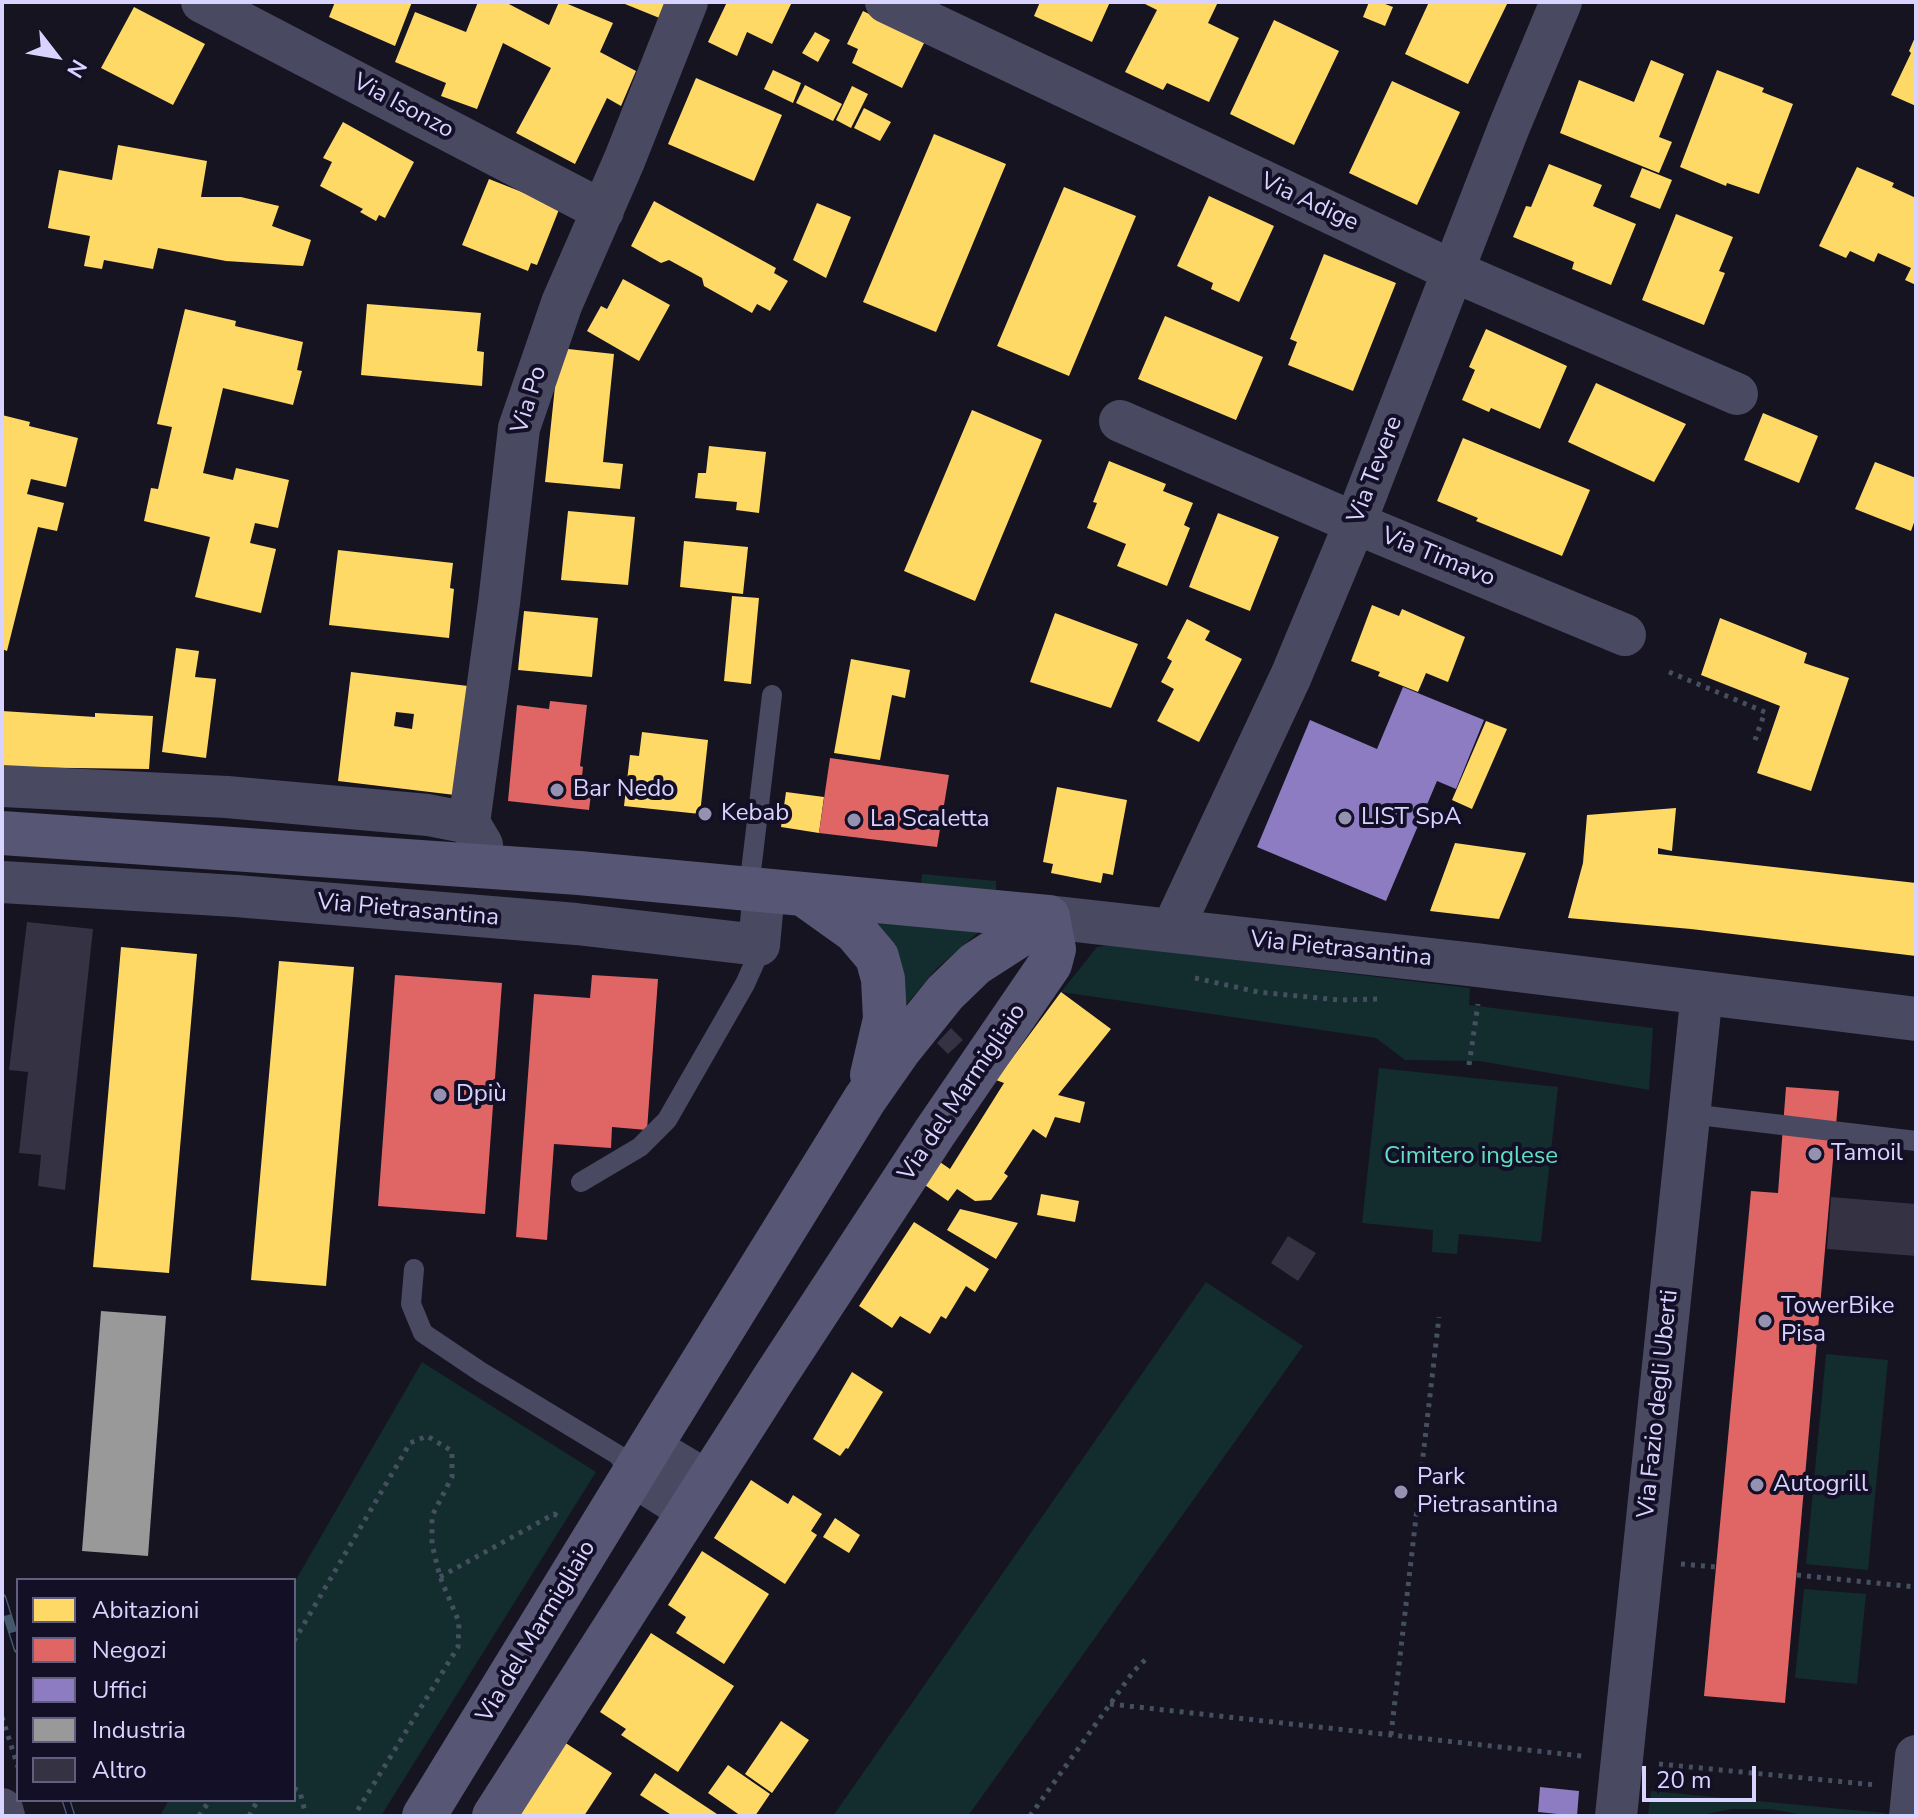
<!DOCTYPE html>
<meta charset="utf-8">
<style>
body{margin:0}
#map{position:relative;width:1918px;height:1818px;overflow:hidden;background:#161421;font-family:"Nunito Sans",sans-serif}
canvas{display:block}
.frame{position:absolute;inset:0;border:4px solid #d9d4ff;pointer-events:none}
.legend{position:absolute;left:16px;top:1578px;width:280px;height:224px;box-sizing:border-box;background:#130f26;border:2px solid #625e7d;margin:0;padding:10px 14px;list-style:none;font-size:24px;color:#d9d4ff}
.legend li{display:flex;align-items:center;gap:16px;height:40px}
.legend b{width:40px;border:2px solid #625e7d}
.north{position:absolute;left:16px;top:16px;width:80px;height:80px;-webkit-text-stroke:6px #130f26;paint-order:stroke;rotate:121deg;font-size:22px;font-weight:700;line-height:32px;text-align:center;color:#d9d4ff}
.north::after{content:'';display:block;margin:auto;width:28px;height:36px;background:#d9d4ff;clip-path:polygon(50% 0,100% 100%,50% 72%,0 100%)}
.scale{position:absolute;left:1642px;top:1766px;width:114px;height:36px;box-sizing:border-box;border:4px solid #d9d4ff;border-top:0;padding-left:10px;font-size:24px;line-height:28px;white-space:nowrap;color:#d9d4ff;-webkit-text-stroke:6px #130f26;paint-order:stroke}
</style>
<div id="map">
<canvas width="1918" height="1818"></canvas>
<div class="frame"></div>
<ul class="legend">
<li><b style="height:22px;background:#ffd966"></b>Abitazioni</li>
<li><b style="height:22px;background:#e06666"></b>Negozi</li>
<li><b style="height:22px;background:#8e7cc3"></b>Uffici</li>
<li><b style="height:22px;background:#999"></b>Industria</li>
<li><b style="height:22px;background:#343243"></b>Altro</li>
</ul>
<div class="north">N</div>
<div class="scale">20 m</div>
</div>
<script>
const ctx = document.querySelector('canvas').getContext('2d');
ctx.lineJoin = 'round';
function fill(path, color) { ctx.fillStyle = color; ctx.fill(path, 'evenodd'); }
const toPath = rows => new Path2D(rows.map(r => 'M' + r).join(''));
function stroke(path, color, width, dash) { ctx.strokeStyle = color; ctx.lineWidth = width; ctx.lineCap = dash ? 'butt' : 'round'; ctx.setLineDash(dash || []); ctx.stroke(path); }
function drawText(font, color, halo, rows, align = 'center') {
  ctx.font = font + ' "Nunito Sans",sans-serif'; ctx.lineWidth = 8; ctx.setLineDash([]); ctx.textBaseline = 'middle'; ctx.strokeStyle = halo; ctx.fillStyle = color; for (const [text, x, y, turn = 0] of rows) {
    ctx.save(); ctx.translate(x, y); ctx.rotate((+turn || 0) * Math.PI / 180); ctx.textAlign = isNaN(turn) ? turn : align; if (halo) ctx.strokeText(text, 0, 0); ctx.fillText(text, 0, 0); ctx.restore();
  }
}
const green = toPath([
 [922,874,996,881,996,891,921,884],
 [871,920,981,930,935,970,901,1011],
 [1109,945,1470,988,1469,1005,1653,1028,1649,1090,1479,1061,1405,1060,1376,1038,1061,992,1097,947],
 [1379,1068,1558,1087,1541,1242,1459,1234,1457,1254,1432,1252,1433,1230,1362,1223],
 [1206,1282,1303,1346,968,1816,833,1816],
 [1826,1354,1888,1360,1868,1570,1806,1564],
 [422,1362,596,1472,381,1816,160,1816,169,1800,294,1800,294,1583],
 [1804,1589,1866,1594,1857,1684,1795,1678],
 [1651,1791,1885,1813,1885,1816,1807,1816,1771,1809,1732,1809,1697,1816,1648,1816]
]);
const homes = toPath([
 [335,2,412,2,395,46,329,17],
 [478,2,505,2,549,25,559,2,563,2,613,23,600,52,636,71,621,106,607,98,575,164,516,133,551,68,503,43,477,109,441,96,446,83,395,62,415,12,466,32],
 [620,2,669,2,662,19],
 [727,2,792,2,772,44,747,32,737,56,708,42],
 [1040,2,1110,2,1092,42,1034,16],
 [1141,2,1218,2,1208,23,1239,38,1209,102,1167,83,1163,90,1125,72,1157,10],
 [1369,2,1380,2,1393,7,1385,26,1363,17],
 [1429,2,1508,2,1468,84,1405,54],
 [134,7,205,44,173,105,101,68],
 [863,11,925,41,902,88,852,63,858,49,847,44],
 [1274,20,1339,51,1294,145,1230,114],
 [815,32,830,40,818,62,802,53],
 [1916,35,1916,106,1891,95,1911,53,1909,51],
 [1651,60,1684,74,1659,137,1672,142,1659,173,1560,133,1579,80,1634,102],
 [773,70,801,83,793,103,764,89],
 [1717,70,1764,88,1762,92,1793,104,1759,194,1727,183,1726,186,1680,167],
 [696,78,782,115,754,181,668,144],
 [1392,81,1460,112,1417,205,1349,173],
 [805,85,842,104,833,121,796,103],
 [852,86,868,94,851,128,836,120],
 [864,108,891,122,880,141,854,128],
 [343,122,414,162,385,218,379,215,376,221,360,212,363,209,320,186,332,162,323,158],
 [934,134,1006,164,936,332,863,302],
 [118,145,207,161,201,197,241,197,279,206,272,226,311,240,303,266,226,261,158,248,153,269,104,260,102,269,84,266,90,236,48,228,59,170,112,180],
 [1549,164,1602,185,1593,206,1636,224,1611,285,1572,269,1574,262,1513,237,1526,206,1531,207],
 [1857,167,1894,183,1892,187,1916,198,1916,285,1905,280,1911,268,1878,253,1874,262,1850,251,1846,258,1819,246],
 [1642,168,1672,180,1660,209,1630,197],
 [489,179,560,207,537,265,531,263,528,271,462,245],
 [1064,187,1136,216,1069,376,997,346],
 [1209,196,1274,226,1239,302,1211,289,1213,283,1177,266],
 [654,201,776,268,774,273,788,281,770,311,757,304,752,313,704,286,702,278,669,260,661,263,631,246],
 [817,203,851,217,826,278,793,260],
 [1676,214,1733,237,1719,271,1725,273,1704,325,1642,300],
 [1324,254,1396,283,1353,391,1288,365,1297,342,1290,339],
 [623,279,670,305,639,361,587,331,601,306,607,309],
 [367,304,481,313,477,351,484,352,482,386,361,375],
 [185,309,236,321,235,326,303,342,297,370,302,371,293,405,223,388,203,473,233,480,236,468,289,480,278,528,255,523,250,543,276,549,261,613,195,597,210,537,144,521,151,488,158,489,172,427,157,424],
 [1165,316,1263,357,1236,420,1138,379],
 [1486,329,1567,366,1540,429,1491,408,1489,412,1462,400,1475,370,1469,367],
 [559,348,614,354,603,462,623,464,620,489,545,482],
 [1596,383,1686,424,1654,482,1568,442],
 [972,410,1042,440,975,601,904,571],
 [1763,413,1818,436,1799,483,1744,460],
 [2,415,30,422,29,426,78,438,66,487,31,479,27,494,64,503,57,531,38,527,7,651,2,649],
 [1463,438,1590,490,1562,556,1476,521,1478,518,1437,501],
 [709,446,766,452,759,513,736,510,737,502,695,498,698,473,706,473],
 [1109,461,1166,484,1163,491,1193,503,1184,525,1190,528,1167,586,1117,566,1126,544,1087,528,1097,503,1093,502],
 [1875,462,1916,478,1916,517,1911,531,1855,509],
 [568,511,635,517,628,585,561,580],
 [1218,513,1279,537,1250,611,1189,587],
 [684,541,748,547,743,594,680,587],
 [338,550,453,563,450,588,454,589,449,638,329,625],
 [732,596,759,598,751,684,724,681],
 [1372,605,1399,616,1402,609,1465,637,1448,682,1426,673,1418,692,1378,676,1380,672,1351,661],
 [524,611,598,618,592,677,518,670],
 [1055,613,1138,644,1111,708,1030,682],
 [1720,618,1807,653,1804,663,1849,678,1811,791,1757,773,1780,706,1701,675],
 [1187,619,1210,631,1205,640,1242,659,1199,742,1157,721,1174,689,1161,682,1172,661,1167,658],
 [176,648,199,651,195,677,216,679,206,758,162,752],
 [851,659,910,670,905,698,892,695,880,760,834,753],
 [351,672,468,686,455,795,338,781],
 [396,712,414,714,412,729,394,726],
 [2,711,95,717,95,713,153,716,149,769,2,767],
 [1486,721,1507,729,1472,809,1452,800],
 [642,732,708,740,700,814,624,806,630,755,639,756],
 [1057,787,1127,800,1113,875,1103,873,1101,883,1051,873,1053,864,1043,862],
 [786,792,824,797,819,833,781,827],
 [1676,808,1672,851,1658,848,1658,854,1916,883,1916,956,1691,929,1568,918,1583,863,1587,815],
 [1455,843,1526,853,1499,919,1430,911],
 [121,947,197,954,169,1273,93,1267],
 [279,961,354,967,326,1286,251,1280],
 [1061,992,1111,1029,1058,1095,1085,1102,1080,1123,1055,1117,1046,1138,1033,1129,1004,1173,1008,1176,991,1200,975,1201,957,1189,948,1201,922,1183,937,1160,950,1169,1004,1083,996,1080],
 [1041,1194,1079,1201,1075,1222,1037,1215],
 [960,1209,1018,1223,996,1259,947,1230],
 [914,1222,989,1269,975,1292,966,1286,946,1319,941,1316,930,1334,900,1316,892,1328,859,1306],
 [852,1372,883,1392,848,1449,846,1448,840,1456,813,1439],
 [751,1480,788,1504,793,1495,822,1514,811,1531,817,1535,785,1584,714,1538],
 [835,1518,860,1535,849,1553,823,1537],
 [702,1551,769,1594,724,1664,676,1633,686,1617,668,1605],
 [651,1633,734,1686,678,1772,621,1735,626,1729,600,1712],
 [781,1721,809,1740,772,1793,745,1774],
 [561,1740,612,1773,584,1816,513,1816],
 [728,1765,770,1794,755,1816,741,1816,708,1793],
 [655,1773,720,1816,673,1816,640,1795]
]);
const shops = toPath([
 [550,701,587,705,580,766,583,767,581,785,592,786,589,810,508,801,517,705,549,709],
 [830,758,949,775,937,847,819,833],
 [395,975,502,983,485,1214,378,1206],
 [592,975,658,979,647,1130,612,1127,611,1148,554,1144,547,1240,516,1237,534,994,590,998],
 [1786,1087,1839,1091,1785,1703,1704,1696,1751,1191,1778,1193]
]);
const offices = toPath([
 [1403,687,1484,720,1456,789,1437,781,1386,901,1257,847,1310,720,1377,749],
 [1540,1787,1579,1791,1577,1816,1538,1812]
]);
const industry = toPath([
 [101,1311,166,1316,148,1556,82,1551]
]);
const building = toPath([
 [27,922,93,929,65,1190,38,1186,41,1155,19,1153,28,1072,9,1070],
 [951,1028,963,1040,948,1054,937,1043],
 [1831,1197,1916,1204,1916,1256,1827,1249],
 [1288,1236,1316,1253,1298,1281,1271,1263]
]);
const path = toPath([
 [1669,672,1765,712,1755,740],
 [1195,978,1258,992,1339,1000,1379,999],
 [1469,1065,1478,1004],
 [1681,1564,1716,1567],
 [1797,1575,1916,1587],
 [440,1577,554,1514,561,1518],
 [294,1641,410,1443,427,1436,452,1451,452,1477,432,1516,432,1544,440,1577,459,1622,458,1647,354,1816],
 [1110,1704,1582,1756],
 [2,1717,18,1767],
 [1391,1735,1439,1317],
 [1659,1764,1876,1785],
 [294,1788,300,1792,306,1816],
 [199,1816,210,1800],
 [249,1816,258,1800],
 [1030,1816,1133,1672,1149,1656]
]);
const service = toPath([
 [749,888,772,695],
 [1690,1114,1916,1141],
 [581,1182,640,1147,667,1120,745,984,758,955,759,945],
 [414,1269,411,1304,423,1333,481,1372,618,1455,632,1475]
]);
const minor = toPath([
 [202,2,603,211],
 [886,2,1453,271,1737,394],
 [1120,421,1355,523,1625,635],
 [2,786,227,797,428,815,469,823,482,845],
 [469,823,499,603,519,428,562,303,624,161,687,2],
 [2,882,236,896,576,924,759,945,764,890],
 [1172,930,1291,676,1355,523,1509,127,1561,2],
 [650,1447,707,1481],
 [632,1475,689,1511],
 [2,1809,4,1816],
 [1616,1816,1702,992],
 [1910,1816,1916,1756]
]);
const tertiary = toPath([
 [1048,917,1476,965,1916,1019]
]);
const secondary = toPath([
 [2,833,579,873,1048,917],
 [806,896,855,931,877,957,883,979,885,1019,872,1075],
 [424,1816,650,1447,865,1099,900,1049,945,993,975,964,1048,917],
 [494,1816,776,1375,935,1132,1050,964,1054,949,1048,917]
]);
const rail = toPath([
 [2,1598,18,1649],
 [66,1800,71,1816]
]);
const markers = [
 [557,790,8,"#9591b1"],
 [705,814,8,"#9591b1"],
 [1345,818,8,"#9591b1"],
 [854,820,8,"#9591b1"],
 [440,1095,8,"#9591b1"],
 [1815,1154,8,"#9591b1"],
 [1765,1321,8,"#9591b1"],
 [1757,1485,8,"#9591b1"],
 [1401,1492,8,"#9591b1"]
];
const streetNames = [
 ["Via Isonzo",403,107,28],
 ["Via Adige",1309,203,25],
 ["Via Po",530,400,-73],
 ["Via Tevere",1376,470,-69],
 ["Via Timavo",1438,558,22],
 ["Via Pietrasantina",408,911,5],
 ["Via Pietrasantina",1341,950,6],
 ["Via del Marmigliaio",963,1093,-56],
 ["Via Fazio degli Uberti",1659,1404,-84],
 ["Via del Marmigliaio",537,1632,-59]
];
const poiNames = [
 ["Bar Nedo",573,790],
 ["Kebab",721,814],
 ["LIST SpA",1361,818],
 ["La Scaletta",870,820],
 ["Dpiù",456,1095],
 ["Tamoil",1831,1154],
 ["TowerBike",1781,1307],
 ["Pisa",1781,1335],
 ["Park",1417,1478],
 ["Pietrasantina",1417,1506],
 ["Autogrill",1773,1485]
];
const parkNames = [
 ["Cimitero inglese",1471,1157]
];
fill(green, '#132c2d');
fill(homes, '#ffd966');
fill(shops, '#e06666');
fill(offices, '#8e7cc3');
fill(industry, '#999');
fill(building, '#343243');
stroke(path, '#44505f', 5, [4, 6]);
stroke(service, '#4a4962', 20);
stroke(minor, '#4a4962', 42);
stroke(tertiary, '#4a4962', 44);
stroke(secondary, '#575674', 44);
stroke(rail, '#43596b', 9);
stroke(rail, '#130f26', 6, [18]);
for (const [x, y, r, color] of markers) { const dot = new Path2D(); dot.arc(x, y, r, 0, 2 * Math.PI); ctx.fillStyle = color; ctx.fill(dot); stroke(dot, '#130f26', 3); }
drawText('24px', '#d9d4ff', '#130f26', streetNames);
drawText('24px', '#d9d4ff', '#130f26', poiNames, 'left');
drawText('24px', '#5fe0c0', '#130f26', parkNames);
</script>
